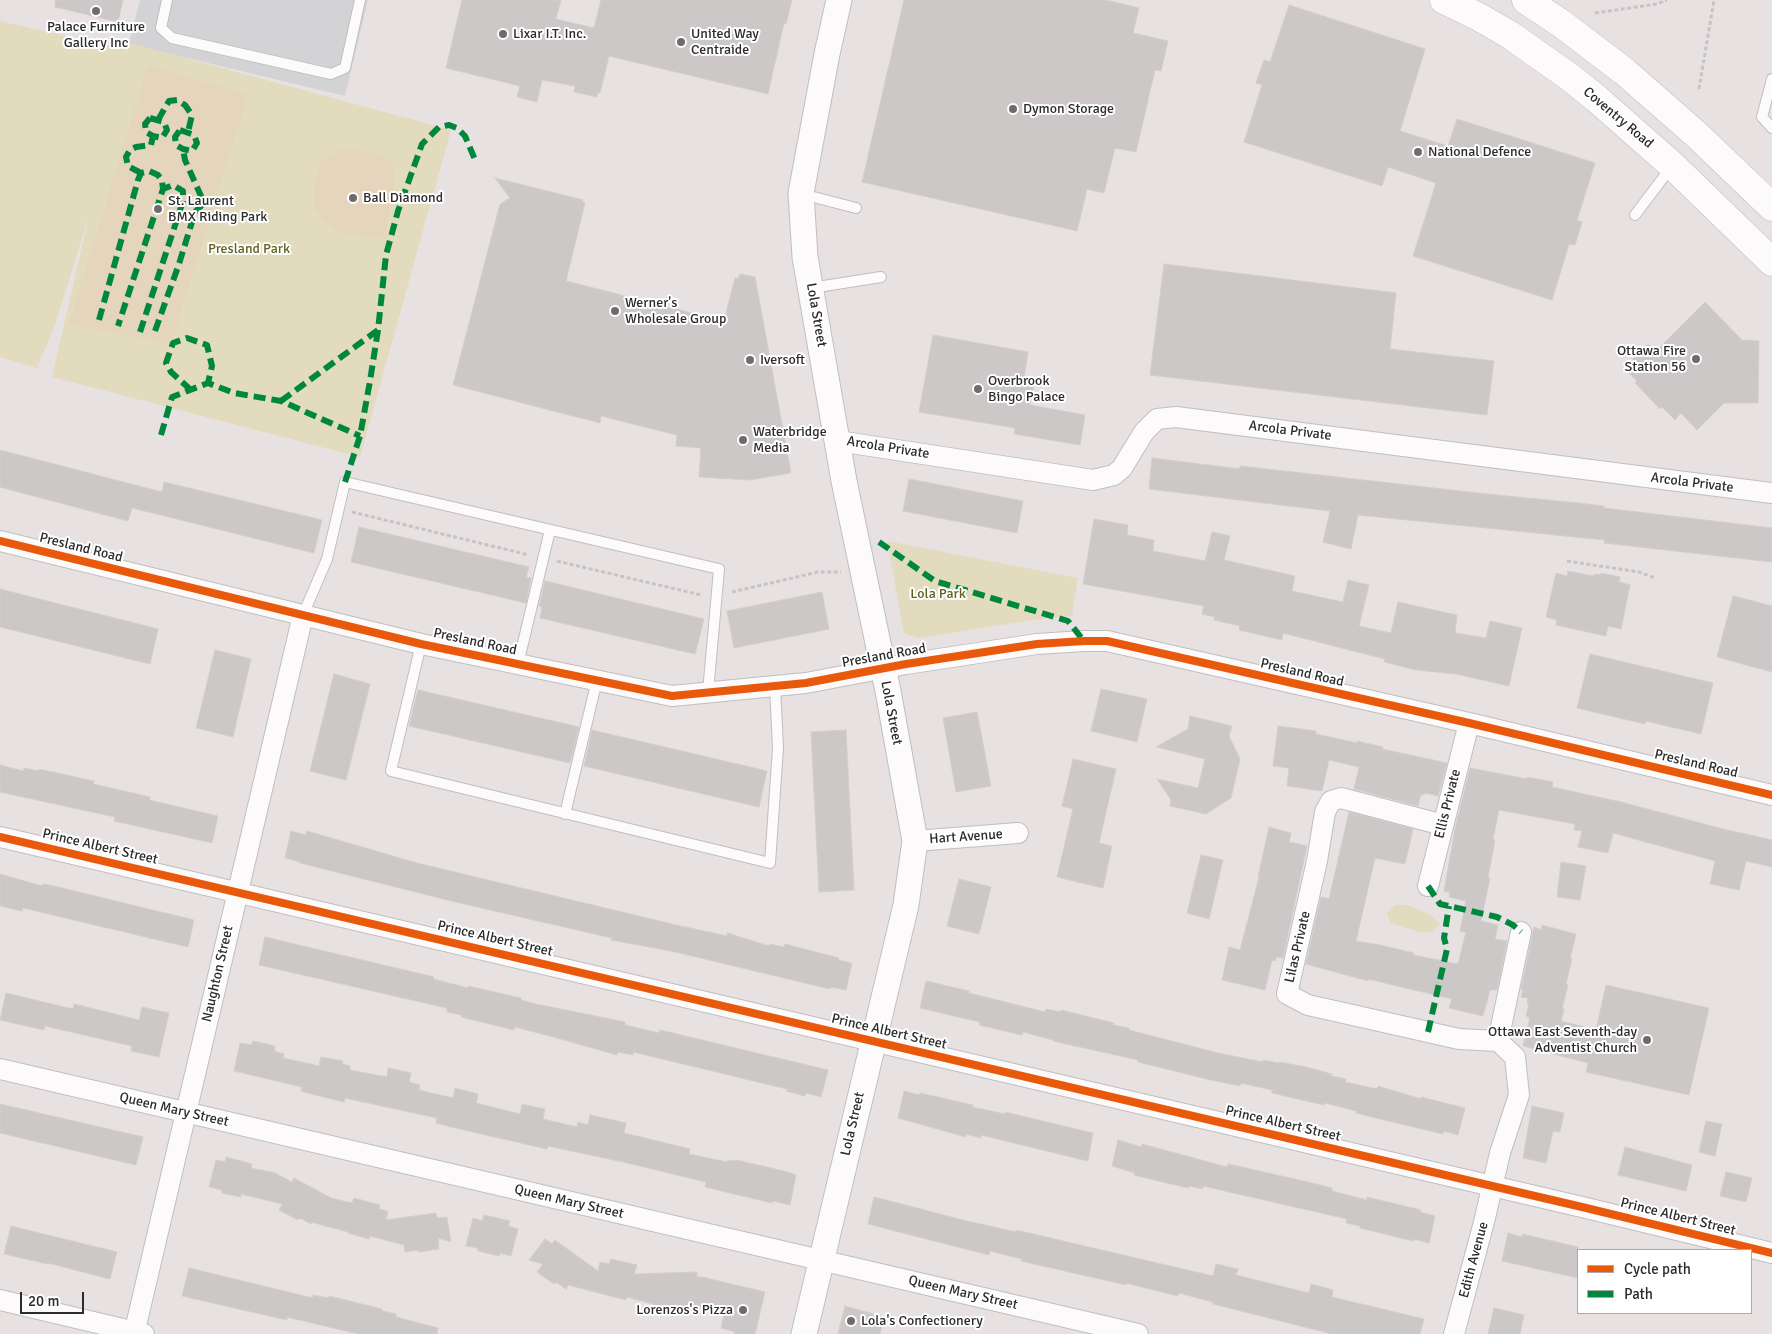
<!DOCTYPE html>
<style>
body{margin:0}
#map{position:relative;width:1772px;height:1334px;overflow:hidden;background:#e8e1e2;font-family:Signika,sans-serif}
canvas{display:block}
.legend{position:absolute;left:1577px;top:1249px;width:175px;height:65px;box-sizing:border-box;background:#fff;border:1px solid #aaa;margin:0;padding:6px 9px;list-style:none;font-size:15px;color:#2b2b2b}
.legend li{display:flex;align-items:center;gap:10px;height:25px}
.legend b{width:25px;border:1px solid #aaa}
.scale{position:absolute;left:20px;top:1292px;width:64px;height:22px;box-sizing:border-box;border:2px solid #2b2b2b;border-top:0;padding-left:6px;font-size:15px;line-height:18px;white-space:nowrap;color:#2b2b2b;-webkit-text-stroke:4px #fff;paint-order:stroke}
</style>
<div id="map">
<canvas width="1772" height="1334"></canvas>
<ul class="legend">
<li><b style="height:6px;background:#e8590c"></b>Cycle path</li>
<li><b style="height:6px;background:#00873e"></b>Path</li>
</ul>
<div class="scale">20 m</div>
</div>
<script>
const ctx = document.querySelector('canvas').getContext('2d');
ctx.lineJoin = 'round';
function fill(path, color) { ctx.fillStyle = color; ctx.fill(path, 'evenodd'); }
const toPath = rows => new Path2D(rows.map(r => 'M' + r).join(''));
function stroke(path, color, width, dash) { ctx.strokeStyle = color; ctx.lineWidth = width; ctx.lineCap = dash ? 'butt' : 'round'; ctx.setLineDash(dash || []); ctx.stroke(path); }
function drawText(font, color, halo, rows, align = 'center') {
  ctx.font = font + ' Signika,sans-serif'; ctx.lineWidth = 4; ctx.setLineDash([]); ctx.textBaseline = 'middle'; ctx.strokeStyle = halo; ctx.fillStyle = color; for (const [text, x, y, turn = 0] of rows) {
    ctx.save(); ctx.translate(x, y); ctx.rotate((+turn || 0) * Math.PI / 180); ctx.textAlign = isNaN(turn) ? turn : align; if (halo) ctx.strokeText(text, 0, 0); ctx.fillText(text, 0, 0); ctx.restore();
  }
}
const industrial = toPath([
 [140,0,368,0,345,96,129,44]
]);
const green = toPath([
 [0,21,128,50,130,43,451,130,360,457,52,377,89,216,55,325,37,368,0,357],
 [887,541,1078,578,1072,616,1039,619,918,638,904,633],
 [1395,905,1407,905,1429,914,1440,924,1433,932,1419,932,1390,923,1387,913]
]);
const pitch = toPath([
 [148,65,248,95,171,344,69,324],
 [343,148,379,154,393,164,394,181,385,239,342,234,327,224,314,208,314,187,321,161]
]);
const building = toPath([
 [55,0,123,0,118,22,55,7,55,0],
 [462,0,561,0,556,19,594,28,601,0,792,0,786,24,784,23,768,94,609,56,600,93,598,92,597,97,574,92,575,86,542,80,537,102,517,97,520,86,446,68,462,0],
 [904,0,1106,0,1139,8,1133,33,1168,41,1161,71,1155,70,1136,152,1115,148,1104,193,1087,189,1077,231,862,182,904,0],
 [1289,5,1425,49,1400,131,1448,146,1457,119,1595,163,1577,220,1582,222,1575,245,1569,244,1552,300,1413,256,1436,183,1388,167,1382,186,1244,142,1262,85,1256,83,1264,60,1270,62,1289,5],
 [495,178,583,200,582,202,585,203,566,281,724,321,735,278,738,279,740,274,755,277,791,473,750,480,699,477,701,448,676,446,677,435,601,416,600,423,453,385,500,204,510,198,495,178],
 [1164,264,1396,293,1390,349,1494,361,1487,415,1150,375,1164,264],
 [1705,302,1742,340,1759,341,1758,403,1724,403,1697,430,1681,413,1675,420,1662,407,1660,409,1635,383,1637,381,1624,368,1648,344,1656,351,1705,302],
 [933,335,1028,352,1024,378,1035,380,1030,405,1085,415,1080,445,1014,434,1015,428,919,412,933,335],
 [0,450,162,492,164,482,322,520,314,553,132,508,128,521,0,487,0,450],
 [1152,458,1240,469,1240,466,1487,494,1578,503,1604,506,1604,508,1772,528,1772,562,1604,543,1605,540,1358,515,1351,549,1323,542,1330,511,1149,489,1152,458],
 [909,479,1023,501,1017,533,903,511,909,479],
 [1094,519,1128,525,1127,535,1154,540,1153,551,1205,561,1212,532,1230,536,1224,560,1295,576,1292,591,1343,602,1348,580,1369,585,1359,626,1391,633,1398,602,1457,615,1455,633,1486,638,1490,621,1522,628,1509,686,1456,674,1416,670,1384,662,1385,659,1283,633,1282,640,1239,630,1240,626,1214,620,1215,617,1202,614,1204,606,1083,584,1094,519],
 [359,527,529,567,526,577,531,578,526,603,351,562,359,527],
 [1568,571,1593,576,1594,574,1601,575,1601,573,1620,577,1619,582,1630,585,1621,629,1608,626,1606,636,1556,625,1557,620,1546,617,1556,573,1567,576,1568,571],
 [545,581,704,619,695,654,540,618,542,607,539,606,545,581],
 [0,589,158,629,150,664,0,627,0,589],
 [822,592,829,629,734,648,727,611,822,592],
 [1733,596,1772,606,1772,672,1717,657,1733,596],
 [215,650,251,659,233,737,196,728,215,650],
 [1590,654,1713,683,1701,734,1646,721,1645,724,1577,708,1590,654],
 [334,674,370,684,346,780,310,771,334,674],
 [1101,689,1147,699,1137,742,1091,731,1101,689],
 [418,690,579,727,570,763,409,726,418,690],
 [977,712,991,786,956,792,943,718,977,712],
 [1190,716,1232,726,1229,736,1240,759,1231,798,1206,814,1170,806,1171,800,1157,779,1198,788,1205,759,1156,747,1188,729,1190,716],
 [1278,726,1316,731,1316,734,1357,743,1357,741,1383,747,1382,749,1447,763,1438,796,1425,793,1424,795,1421,794,1418,806,1354,789,1359,767,1329,760,1322,791,1287,786,1289,768,1273,766,1278,726],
 [592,730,767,771,759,807,584,766,592,730],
 [846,730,854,890,819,892,811,732,846,730],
 [1073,759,1116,769,1099,843,1112,846,1103,888,1057,877,1073,809,1062,806,1073,759],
 [0,765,23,771,24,768,39,771,39,769,94,781,93,784,150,797,149,800,218,816,212,843,114,821,115,817,0,792,0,765],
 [1470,768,1527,779,1527,777,1553,782,1552,787,1621,802,1723,829,1772,840,1772,867,1746,861,1739,890,1710,884,1715,861,1613,833,1608,853,1578,847,1582,831,1574,830,1575,824,1499,810,1493,839,1495,840,1488,878,1490,878,1481,921,1498,925,1495,939,1507,941,1497,990,1490,990,1483,1016,1449,1008,1452,999,1368,979,1368,981,1306,964,1321,897,1329,899,1349,812,1413,829,1405,864,1375,858,1356,941,1380,945,1414,953,1413,955,1458,964,1466,932,1460,931,1466,901,1449,897,1450,892,1444,891,1455,829,1470,768],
 [1269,827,1291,833,1289,842,1307,846,1283,958,1276,957,1276,961,1272,960,1265,990,1222,980,1229,947,1240,950,1259,877,1258,877,1269,827],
 [291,831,306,835,307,831,417,863,672,924,727,936,727,933,769,946,770,944,784,947,785,944,839,958,838,960,852,963,846,990,831,987,830,989,671,951,611,940,612,938,451,901,300,863,300,862,285,858,291,831],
 [1201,855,1223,860,1209,919,1187,913,1201,855],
 [1561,862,1586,866,1580,900,1557,897,1561,862],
 [0,874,42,886,43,884,58,887,194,920,188,947,23,908,22,911,0,906,0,874],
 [959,879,991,887,979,934,947,926,959,879],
 [1542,925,1576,934,1570,959,1572,959,1566,984,1568,985,1562,1009,1564,1009,1561,1021,1596,1030,1606,985,1709,1008,1689,1095,1586,1072,1588,1063,1523,1046,1530,1018,1526,1016,1529,1004,1527,1004,1528,998,1521,997,1523,990,1521,990,1534,927,1541,930,1542,925],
 [265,937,434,977,433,979,468,988,468,986,521,998,521,1000,536,1004,625,1022,625,1025,659,1033,660,1030,828,1070,821,1097,806,1093,805,1096,786,1091,787,1089,633,1052,633,1055,618,1052,617,1055,550,1036,515,1027,514,1030,461,1017,462,1015,447,1012,447,1008,259,965,265,937],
 [926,981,969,991,969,993,1045,1012,1046,1009,1061,1012,1061,1010,1114,1023,1113,1025,1129,1028,1129,1030,1218,1053,1263,1062,1263,1060,1279,1063,1279,1062,1306,1067,1332,1074,1331,1076,1346,1079,1345,1082,1377,1089,1378,1086,1421,1099,1421,1097,1465,1108,1458,1135,1444,1131,1443,1134,1384,1120,1356,1113,1356,1111,1325,1103,1324,1105,1272,1093,1272,1090,1241,1083,1240,1086,1211,1080,1138,1062,1138,1060,1053,1041,1053,1040,1023,1032,1022,1035,979,1025,980,1022,920,1008,926,981],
 [6,993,73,1009,74,1004,139,1020,142,1007,169,1013,159,1057,131,1051,132,1046,45,1026,44,1030,0,1020,6,993],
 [253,1041,275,1046,274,1051,284,1054,283,1058,319,1066,321,1057,343,1061,342,1064,350,1066,350,1070,387,1077,388,1068,411,1073,409,1082,420,1085,419,1090,453,1098,455,1088,478,1094,476,1103,520,1114,522,1104,535,1107,545,1109,543,1119,577,1127,578,1122,588,1125,590,1115,604,1118,626,1123,624,1133,690,1149,689,1154,727,1162,728,1160,735,1161,736,1160,784,1171,796,1175,790,1205,773,1201,772,1203,705,1187,706,1182,623,1162,548,1146,547,1149,451,1127,436,1123,437,1118,345,1098,344,1102,315,1095,301,1091,302,1087,234,1071,240,1043,252,1045,253,1041],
 [904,1091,919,1095,920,1093,973,1105,972,1107,1005,1114,1005,1112,1093,1133,1088,1161,981,1135,981,1138,966,1134,966,1137,898,1118,904,1091],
 [0,1104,143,1137,136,1165,0,1133,0,1104],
 [1532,1106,1564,1113,1560,1132,1553,1131,1546,1163,1523,1158,1532,1106],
 [1706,1121,1722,1124,1715,1156,1699,1152,1706,1121],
 [1118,1140,1141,1147,1142,1144,1227,1167,1228,1164,1304,1181,1332,1188,1332,1191,1367,1200,1367,1197,1421,1210,1420,1212,1435,1216,1429,1243,1414,1239,1413,1241,1360,1228,1360,1226,1346,1223,1347,1219,1203,1186,1203,1189,1189,1186,1188,1188,1134,1175,1135,1173,1112,1166,1118,1140],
 [1625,1147,1692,1165,1686,1191,1618,1175,1625,1147],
 [226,1157,252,1164,251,1168,275,1173,292,1182,294,1178,331,1198,352,1203,354,1198,380,1205,379,1209,388,1211,386,1220,436,1213,437,1218,447,1217,451,1242,438,1238,439,1249,418,1252,418,1250,405,1252,404,1245,370,1236,369,1239,348,1233,348,1232,311,1222,311,1224,300,1218,298,1220,279,1210,282,1204,241,1194,241,1197,222,1193,222,1190,209,1187,216,1160,225,1162,226,1157],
 [1726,1172,1752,1178,1746,1202,1720,1196,1726,1172],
 [874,1197,967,1221,1016,1232,1016,1230,1213,1276,1216,1264,1238,1269,1236,1275,1309,1293,1311,1284,1333,1290,1332,1297,1424,1319,1420,1334,1332,1334,1213,1304,1213,1302,1179,1293,1178,1296,1126,1283,1126,1285,1021,1261,1022,1259,990,1251,989,1255,868,1224,874,1197],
 [484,1215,510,1221,508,1226,518,1229,511,1256,500,1253,499,1256,478,1251,478,1248,466,1246,473,1218,482,1221,484,1215],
 [11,1226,117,1252,110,1279,48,1263,48,1264,4,1254,11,1226],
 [1508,1233,1522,1237,1522,1234,1578,1247,1578,1278,1502,1261,1508,1233],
 [545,1239,552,1244,555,1240,598,1271,600,1262,609,1264,611,1259,637,1265,634,1274,697,1272,697,1277,702,1277,765,1292,755,1334,735,1334,735,1332,721,1328,726,1307,673,1309,673,1306,660,1306,627,1297,626,1300,568,1285,566,1289,556,1282,554,1284,537,1272,543,1264,529,1260,545,1239],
 [189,1268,313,1298,313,1295,329,1298,329,1296,382,1309,382,1311,396,1314,396,1317,438,1328,437,1334,358,1334,287,1317,287,1320,182,1296,189,1268],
 [845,1306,884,1317,880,1334,838,1334,845,1306],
 [1494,1308,1524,1315,1520,1334,1488,1334,1494,1308]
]);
const path = toPath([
 [1595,13,1657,4,1667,0],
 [1699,89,1714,0],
 [352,512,529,555],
 [557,561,701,595],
 [1567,561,1639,572,1655,578],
 [732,592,818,572,841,572]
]);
const service = toPath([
 [167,0,161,28,172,38,331,74,345,68,360,0],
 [1772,79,1762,117,1772,128],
 [802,194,856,208],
 [1635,215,1672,166],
 [811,288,881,277],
 [303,615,327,559,345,482,719,569,708,692],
 [421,644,391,771,770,863,778,748,775,686],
 [518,664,550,530],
 [565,814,597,680]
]);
const minor = toPath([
 [838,441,1093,480,1114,475,1122,468,1144,432,1157,419,1176,417,1772,493],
 [0,541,421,644,672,696,806,683,906,664,1037,644,1084,641,1107,641,1469,723,1772,795],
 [1443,825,1341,798,1331,801,1325,812,1317,861,1287,994,1308,1005,1428,1032,1459,1039,1498,1041],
 [0,837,1582,1207,1772,1253],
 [915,841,1018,833],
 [1428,886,1469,723],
 [1498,1041,1521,932],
 [0,1069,1138,1334],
 [0,1300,144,1334],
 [134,1334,303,615],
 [1454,1334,1484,1222,1500,1153,1519,1095,1515,1057,1498,1041]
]);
const tertiary = toPath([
 [804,1334,906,905,915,841,888,691,844,481,805,257,801,193,827,54,839,0]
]);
const secondary = toPath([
 [1444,0,1479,17,1510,35,1571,78,1597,99,1673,166,1772,262],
 [1526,0,1562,24,1625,72,1698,136,1772,207]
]);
const quiet = toPath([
 [150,118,164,122,167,130,162,138,153,136,146,132,145,124,150,118],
 [158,120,169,101,177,100,185,105,192,115,188,132],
 [180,130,194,135,197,143,192,151,183,149,176,145,175,137,180,130],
 [141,173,128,166,126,157,130,150,136,147,151,145,153,136],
 [99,320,138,180,141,173,149,171,158,175,162,181,163,189,118,326],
 [155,331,179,264,195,212,204,203,185,160,183,149],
 [140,332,183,201,183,191,173,185,163,189],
 [191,390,171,372,166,363,173,343,187,338,207,345,212,366,208,383],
 [281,401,378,330],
 [161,435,172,397,208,383,234,393,281,401,360,436],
 [345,482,360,436,370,381,378,330,386,255,398,211,422,144,439,127,449,125,457,128,465,136,476,162],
 [879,542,935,581,1068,621,1084,641],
 [1428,886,1440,904,1497,917,1513,925,1521,932],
 [1428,1032,1447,949,1444,938,1449,906]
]);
const cycleway = toPath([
 [0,541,421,644,672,696,806,683,906,664,1037,644,1084,641,1107,641,1469,723,1772,795],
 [0,837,1582,1207,1772,1253]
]);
const markers = [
 [96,11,5,"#6d6b6b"],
 [503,34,5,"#6d6b6b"],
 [681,42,5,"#6d6b6b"],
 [1013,109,5,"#6d6b6b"],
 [1418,152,5,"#6d6b6b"],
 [353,198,5,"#6d6b6b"],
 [158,209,5,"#6d6b6b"],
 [615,311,5,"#6d6b6b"],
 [1696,359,5,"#6d6b6b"],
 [750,360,5,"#6d6b6b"],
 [978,389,5,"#6d6b6b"],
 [743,440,5,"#6d6b6b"],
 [1647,1040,5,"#6d6b6b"],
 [743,1310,5,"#6d6b6b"],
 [851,1321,5,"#6d6b6b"]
];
const poiNames = [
 ["Palace Furniture",96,27,"center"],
 ["Gallery Inc",96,43,"center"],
 ["Lixar I.T. Inc.",513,34],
 ["United Way",691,34],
 ["Centraide",691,50],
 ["Dymon Storage",1023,109],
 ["National Defence",1428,152],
 ["Ball Diamond",363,198],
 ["St. Laurent",168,201],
 ["BMX Riding Park",168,217],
 ["Werner's",625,303],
 ["Wholesale Group",625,319],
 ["Ottawa Fire",1686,351,"right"],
 ["Station 56",1686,367,"right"],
 ["Iversoft",760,360],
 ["Overbrook",988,381],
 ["Bingo Palace",988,397],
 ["Waterbridge",753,432],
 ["Media",753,448],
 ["Ottawa East Seventh-day",1637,1032,"right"],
 ["Adventist Church",1637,1048,"right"],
 ["Lorenzos's Pizza",733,1310,"right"],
 ["Lola's Confectionery",861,1321]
];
const streetNames = [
 ["Coventry Road",1618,118,40],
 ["Lola Street",816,315,80],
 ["Arcola Private",1290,431,7],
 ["Arcola Private",888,448,9],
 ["Arcola Private",1692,483,7],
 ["Presland Road",81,548,14],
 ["Presland Road",475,642,12],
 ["Presland Road",884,656,-10],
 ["Presland Road",1302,673,13],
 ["Lola Street",891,713,79],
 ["Presland Road",1696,764,13],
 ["Ellis Private",1448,804,-76],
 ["Hart Avenue",966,837,-4],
 ["Prince Albert Street",100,847,13],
 ["Prince Albert Street",495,939,13],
 ["Lilas Private",1298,947,-77],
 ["Naughton Street",218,974,-77],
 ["Prince Albert Street",889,1032,13],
 ["Queen Mary Street",174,1110,13],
 ["Lola Street",853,1124,-77],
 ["Prince Albert Street",1283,1124,13],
 ["Queen Mary Street",569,1202,13],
 ["Prince Albert Street",1678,1217,14],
 ["Edith Avenue",1474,1260,-75],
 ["Queen Mary Street",963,1293,13]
];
const parkNames = [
 ["Presland Park",249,249],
 ["Lola Park",938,594]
];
fill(industrial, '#d3d2d4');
fill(green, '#e2dbbd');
fill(pitch, '#e5d5bc');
fill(building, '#cdc8c8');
stroke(building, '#d3cdce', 1);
stroke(service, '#bfbfbf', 12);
stroke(minor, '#bfbfbf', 22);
stroke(tertiary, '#bfbfbf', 27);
stroke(secondary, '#bfbfbf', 29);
stroke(path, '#c5c4c5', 3, [4, 2.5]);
stroke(service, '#fcfafb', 10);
stroke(minor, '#fcfafb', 20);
stroke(tertiary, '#fcfafb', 25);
stroke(secondary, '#fcfafb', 28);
stroke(quiet, '#00873e', 6, [12, 6]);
stroke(cycleway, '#e8590c', 8);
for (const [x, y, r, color] of markers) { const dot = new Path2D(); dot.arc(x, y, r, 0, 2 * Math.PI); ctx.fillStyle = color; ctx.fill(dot); stroke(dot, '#fff', 2); }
drawText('14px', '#2b2b2b', '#fff', poiNames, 'left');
drawText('14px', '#2b2b2b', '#fff', streetNames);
drawText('14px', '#606221', '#fff', parkNames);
</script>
